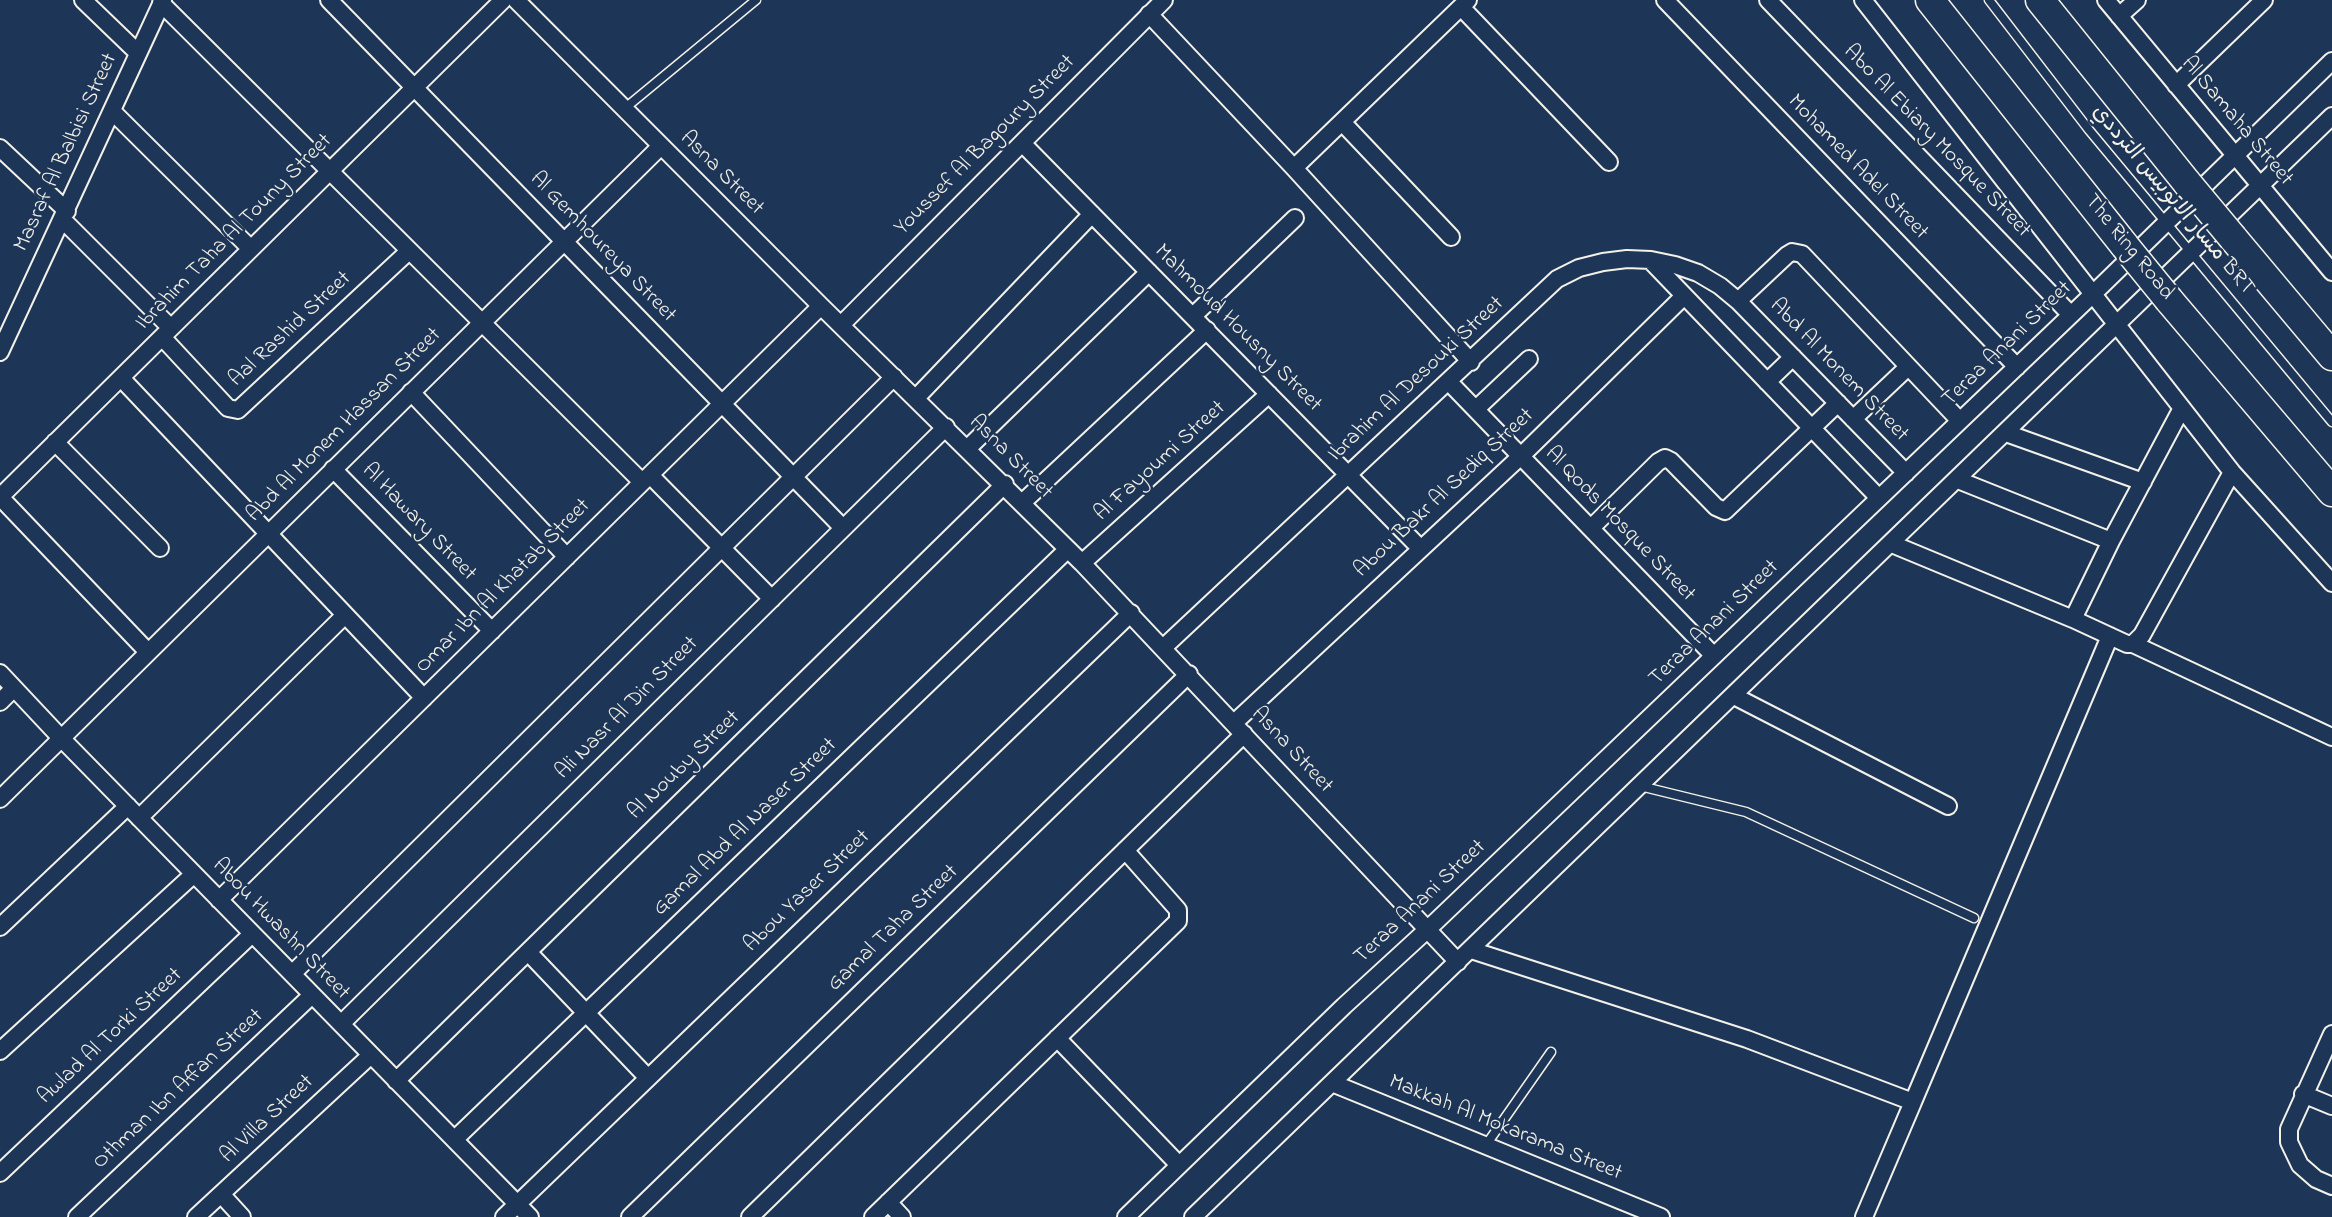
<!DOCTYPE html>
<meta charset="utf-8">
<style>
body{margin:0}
canvas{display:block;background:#1d3557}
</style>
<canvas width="2332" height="1217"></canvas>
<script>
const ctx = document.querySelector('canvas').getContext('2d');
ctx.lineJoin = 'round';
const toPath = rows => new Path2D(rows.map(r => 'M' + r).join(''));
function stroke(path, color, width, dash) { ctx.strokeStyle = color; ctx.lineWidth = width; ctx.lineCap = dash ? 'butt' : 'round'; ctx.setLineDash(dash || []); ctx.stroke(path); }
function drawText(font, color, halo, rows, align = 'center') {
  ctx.font = font + ' "Indie Flower","Playpen Sans Arabic",sans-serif'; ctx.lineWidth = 5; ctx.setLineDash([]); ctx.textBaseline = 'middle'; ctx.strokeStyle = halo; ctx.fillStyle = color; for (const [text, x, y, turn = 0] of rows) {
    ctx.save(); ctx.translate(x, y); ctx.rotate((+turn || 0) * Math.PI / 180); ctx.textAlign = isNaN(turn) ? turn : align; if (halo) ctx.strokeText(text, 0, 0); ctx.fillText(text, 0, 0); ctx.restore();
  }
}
const service = toPath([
 [1989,0,2089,130,2332,422],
 [624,109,756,0],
 [1640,786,1746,812,1974,918],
 [1486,1145,1551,1052]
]);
const minor = toPath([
 [83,0,138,53],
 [329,0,843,528],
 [516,0,821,306,1082,563,1458,962],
 [1665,0,2017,367],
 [1768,0,2071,315],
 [1863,0,2232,472,2332,583],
 [2106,0,2332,272],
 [161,3,642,482],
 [1461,7,1609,162],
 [1149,14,1294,168,1471,362],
 [2119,16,2137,0],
 [2176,85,2264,0],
 [112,111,251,249],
 [1342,122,1451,237],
 [1022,143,1420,548],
 [0,148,67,211],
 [1294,168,1468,0],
 [62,219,171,328],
 [1650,260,1879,498],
 [1738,301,1787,255,1792,252,1802,254,1960,421],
 [1193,316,1295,218],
 [841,325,1164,0],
 [162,337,228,408,238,410,409,251],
 [0,352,163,0],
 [121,378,424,698],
 [1449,382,1714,656],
 [1767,382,1793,357],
 [411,392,567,557],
 [916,398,1092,214],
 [1476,409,1529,359],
 [1853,419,1908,367],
 [2006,433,2143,482],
 [55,442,160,548],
 [968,448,1149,272],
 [333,469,492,631],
 [650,475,772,599],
 [1958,480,2111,541],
 [0,497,503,0],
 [0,497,148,652],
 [1023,502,1207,330],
 [1591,528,1658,462,1665,458,1671,461,1716,507,1725,511,1838,403],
 [1892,544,2073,619,2127,644,2133,644,2142,635,2232,472],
 [1082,563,1269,394],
 [2073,619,2111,541,2182,408],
 [2133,644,2332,737],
 [1164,647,1557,279,1579,268,1603,262,1627,259,1651,260,1675,265,1698,273,1720,286,1738,301,1906,473],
 [0,673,61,738,530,1217],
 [1734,696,1948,806],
 [0,702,14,688],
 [1234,723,1521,456,1684,296],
 [0,799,661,146],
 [139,818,345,615],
 [219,900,821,306],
 [0,927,128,806],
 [1471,950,1747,1039,1913,1102,1864,1217],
 [528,952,648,1078],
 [292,974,894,377],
 [341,1024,946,427],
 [2332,1034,2289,1129,2289,1142,2300,1165,2316,1179,2332,1186],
 [1057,1038,1179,1165],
 [0,1051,194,874],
 [396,1081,1005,484],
 [1332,1083,1661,1217],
 [2303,1094,2332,1106],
 [1913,1102,2110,636],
 [455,1139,1068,549],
 [0,1173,252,934],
 [221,1194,242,1217],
 [888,1202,902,1217],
 [77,1217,312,995],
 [196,1217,371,1055],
 [504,1217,1131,613],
 [630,1217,1189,674],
 [750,1217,1244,734],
 [873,1217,1178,921,1178,910,1125,850],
 [1126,1217,1344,1006,1428,929,2093,294,2332,61],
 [1193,1217,2332,116]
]);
const motorway = toPath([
 [1930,0,2125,246],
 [2040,0,2188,184],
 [2233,238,2332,356],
 [2169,300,2332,492]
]);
const motorwayBridge = toPath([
 [2188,184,2233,238],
 [2125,246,2169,300]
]);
const streetNames = [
 ["Al Samaha Street",2236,122,50],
 ["Abo Al Ebiary Mosque Street",1936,142,46],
 ["Youssef Al Bagoury Street",986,146,-45],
 ["Masraf Al Balbisi Street",67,153,-65],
 ["Mohamed Adel Street",1857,168,46],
 ["Asna Street",721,174,45],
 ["مسار الاتوبيس الترددي BRT",2172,201,50],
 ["Ibrahim Taha Al Touny Street",235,233,-45],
 ["Al Gemhoureya Street",602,248,46],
 ["The Ring Road",2128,248,51],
 ["Mahmoud Housny Street",1237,329,45],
 ["Aal Rashid Street",291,330,-43],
 ["Teraa Anani Street",2008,345,-44],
 ["Abd Al Monem Street",1838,371,46],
 ["Ibrahim Al Desouki Street",1417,380,-43],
 ["Abd Al Monem Hassan Street",345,426,-45],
 ["Asna Street",1010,458,45],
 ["Al Fayoumi Street",1161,462,-42],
 ["Abou Bakr Al Sediq Street",1445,494,-43],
 ["Al Hawary Street",418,523,46],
 ["Al Qods Mosque Street",1619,525,46],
 ["Omar Ibn Al Khatab Street",504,587,-45],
 ["Teraa Anani Street",1715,624,-44],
 ["Ali Nasr Al Din Street",628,709,-45],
 ["Asna Street",1291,751,47],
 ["Al Nouby Street",685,766,-44],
 ["Gamal Abd Al Naser Street",746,828,-44],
 ["Abou Yaser Street",808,892,-44],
 ["Teraa Anani Street",1421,903,-43],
 ["Gamal Taha Street",894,929,-44],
 ["Abou Hwashn Street",280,930,46],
 ["Awlad Al Torki Street",111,1037,-43],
 ["Othman Ibn Affan Street",179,1090,-43],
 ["Al Villa Street",268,1120,-43],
 ["Makkah Al Mokarama Street",1505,1129,22]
];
stroke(service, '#f4f1e8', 11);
stroke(minor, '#f4f1e8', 20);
stroke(motorway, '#f4f1e8', 31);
stroke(service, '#1d3557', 8);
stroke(minor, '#1d3557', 16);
stroke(motorway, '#1d3557', 28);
stroke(motorwayBridge, '#f4f1e8', 31, []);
stroke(motorwayBridge, '#1d3557', 28);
drawText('22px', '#f4f1e8', '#1d3557', streetNames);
</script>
